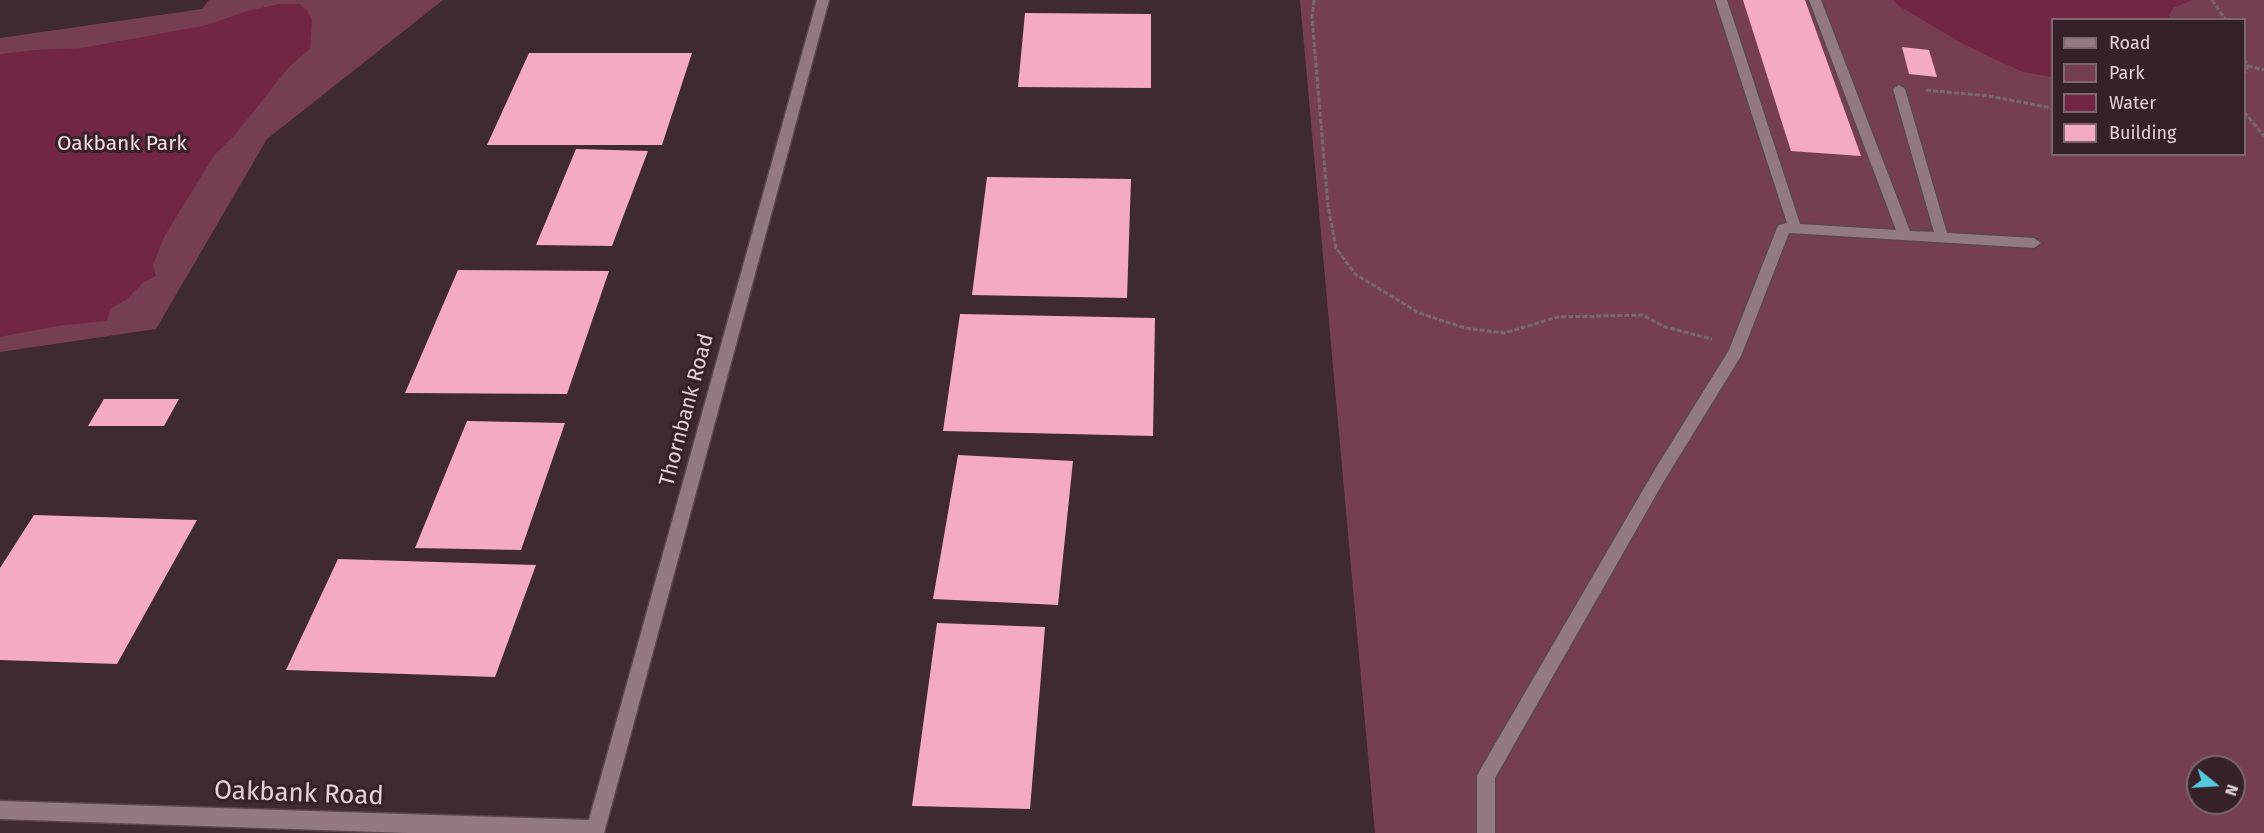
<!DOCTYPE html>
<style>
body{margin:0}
#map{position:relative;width:2264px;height:833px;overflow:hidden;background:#3f2a31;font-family:"Fira Sans",sans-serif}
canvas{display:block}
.legend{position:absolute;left:2051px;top:18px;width:195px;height:138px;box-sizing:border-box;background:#352127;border:2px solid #7a686d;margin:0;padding:8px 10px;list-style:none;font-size:18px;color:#e1d3d7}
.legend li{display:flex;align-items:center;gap:12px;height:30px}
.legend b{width:30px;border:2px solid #7a686d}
.north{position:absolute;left:2186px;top:755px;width:60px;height:60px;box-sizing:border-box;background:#352127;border:2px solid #7a686d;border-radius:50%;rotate:108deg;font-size:16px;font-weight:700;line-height:24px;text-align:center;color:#e1d3d7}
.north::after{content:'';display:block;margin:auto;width:21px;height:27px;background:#54cadd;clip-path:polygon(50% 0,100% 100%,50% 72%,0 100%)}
</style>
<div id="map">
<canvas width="2264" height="833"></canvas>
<ul class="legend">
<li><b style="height:8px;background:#937a81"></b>Road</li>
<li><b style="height:16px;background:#753f51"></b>Park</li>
<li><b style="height:16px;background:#732644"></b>Water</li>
<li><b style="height:16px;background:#f4abc1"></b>Building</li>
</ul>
<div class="north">N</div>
</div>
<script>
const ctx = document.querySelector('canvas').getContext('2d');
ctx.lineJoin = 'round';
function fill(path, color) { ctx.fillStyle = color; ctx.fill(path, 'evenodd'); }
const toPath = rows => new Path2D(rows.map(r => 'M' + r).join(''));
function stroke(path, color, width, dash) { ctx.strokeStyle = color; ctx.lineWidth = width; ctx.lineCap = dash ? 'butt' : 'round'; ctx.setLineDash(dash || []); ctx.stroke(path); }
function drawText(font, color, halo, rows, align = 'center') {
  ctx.font = font + ' "Fira Sans",sans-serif'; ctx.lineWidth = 6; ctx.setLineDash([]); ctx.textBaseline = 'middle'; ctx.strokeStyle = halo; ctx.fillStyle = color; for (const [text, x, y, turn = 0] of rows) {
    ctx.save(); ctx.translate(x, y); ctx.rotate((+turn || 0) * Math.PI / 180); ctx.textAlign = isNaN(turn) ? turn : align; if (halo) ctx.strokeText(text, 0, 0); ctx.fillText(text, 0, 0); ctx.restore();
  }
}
const green = toPath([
 [209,0,443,0,267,139,156,329,0,352,0,38,202,9],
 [1300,0,2264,0,2264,833,1375,833],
 [2052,20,2244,20,2244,154,2052,154],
 [2198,767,2234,767,2234,803,2198,803]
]);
const water = toPath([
 [1893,0,2193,0,2173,8,2169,16,2172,19,2052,20,2052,77,2023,72,1999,61,1963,44,1899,6],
 [279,4,299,4,307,10,312,20,310,49,289,67,234,136,215,154,164,237,153,265,156,276,144,282,127,299,110,309,107,321,57,326,0,337,0,54,36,50,82,48,207,25,247,11]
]);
const building = toPath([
 [1743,0,1805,0,1861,156,1791,151],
 [1025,13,1151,14,1151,88,1018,87],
 [1902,47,1929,50,1937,77,1909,74],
 [529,53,692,53,662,145,487,145],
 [576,149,648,151,612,246,536,245],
 [987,177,1131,179,1127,298,972,295],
 [458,270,609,271,567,394,405,393],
 [960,314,1155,318,1153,436,943,431],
 [104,399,179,399,164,426,88,426],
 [467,421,565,423,521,550,415,548],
 [958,455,1073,461,1058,605,933,599],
 [34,515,197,520,117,664,0,660,0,568],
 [338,559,536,565,495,677,286,670],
 [937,623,1045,627,1030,809,912,806]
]);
const path = toPath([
 [1314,0,1312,18,1328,206,1336,248,1355,274,1419,313,1465,328,1504,333,1558,317,1643,315,1665,327,1712,339],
 [2212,0,2226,20],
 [2244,59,2248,66,2244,75],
 [2248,66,2264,70],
 [2244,86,2244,96],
 [1926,90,1989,96,2052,108],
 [2244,112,2264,136]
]);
const lane = toPath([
 [1715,0,1727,0,1800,224,1896,230,1809,0,1821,0,1910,231,1934,232,1893,89,1899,85,1905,89,1947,233,2034,238,2041,243,2034,248,1789,233,1741,356,1664,481,1495,778,1495,833,1477,833,1477,776,1480,770,1654,471,1729,350,1777,228,1779,225,1787,223,1715,0]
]);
const street = toPath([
 [817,0,829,0,604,833,409,833,0,819,0,801,589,820,817,0]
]);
const parkNames = [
 ["Oakbank Park",122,144]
];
const streetNames = [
 ["Thornbank Road",687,410,-75]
];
const nearStreetnames = [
 ["Oakbank Road",299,794,2]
];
fill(green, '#753f51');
fill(water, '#732644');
fill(building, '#f4abc1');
stroke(lane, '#5a484e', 3);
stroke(street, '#5a484e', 3);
stroke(path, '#79676d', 3, [5, 2]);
fill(lane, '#937a81');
fill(street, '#937a81');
drawText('21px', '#f4dce2', '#352127', parkNames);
drawText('21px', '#e1d3d7', '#352127', streetNames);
drawText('26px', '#e1d3d7', '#352127', nearStreetnames);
</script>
